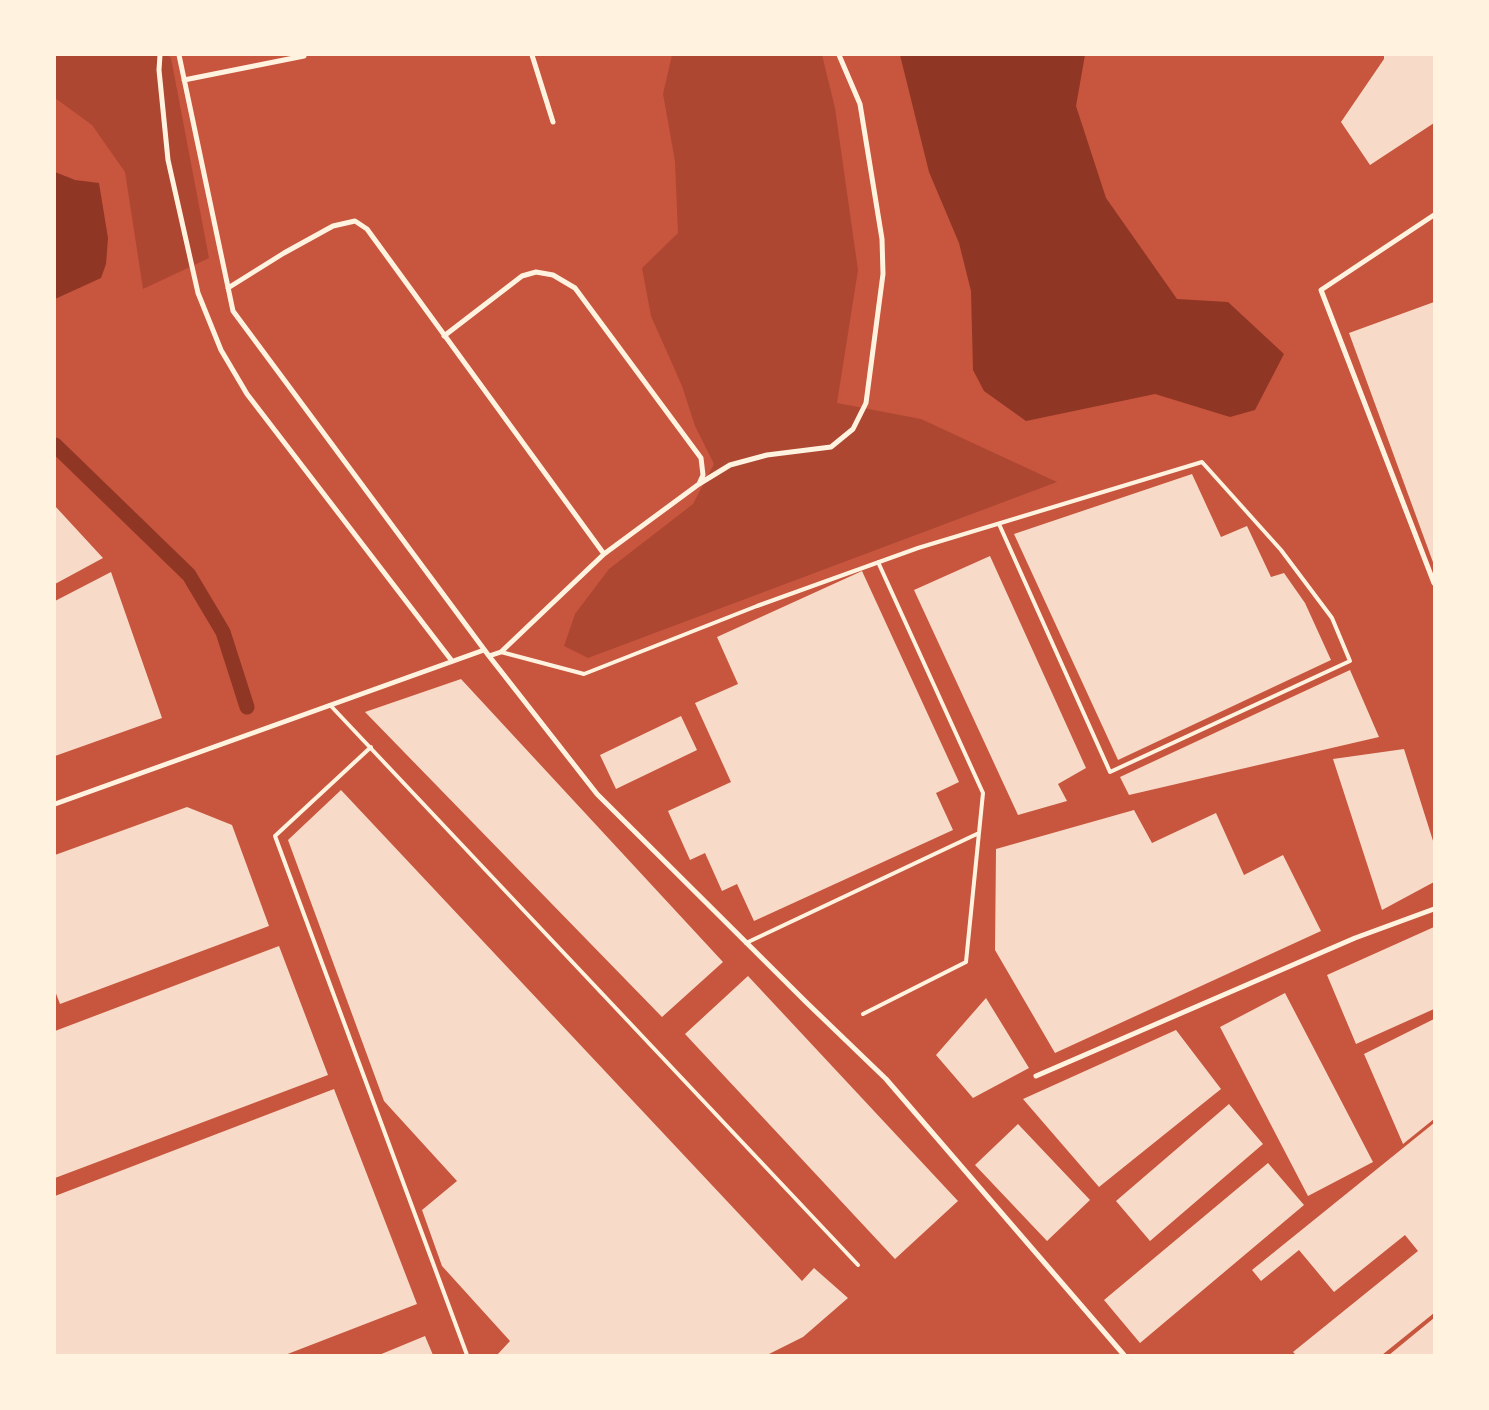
<!DOCTYPE html>
<style>
body{margin:0}
#map{position:relative;width:1489px;height:1410px;overflow:hidden;background:#c8553d;font-family:Rubik,sans-serif}
canvas{display:block}
.frame{position:absolute;inset:0;border:56px solid #fff3e0;pointer-events:none}
</style>
<div id="map">
<canvas width="1489" height="1410"></canvas>
<div class="frame"></div>
</div>
<script>
const ctx = document.querySelector('canvas').getContext('2d');
ctx.lineJoin = 'round';
function fill(path, color) { ctx.fillStyle = color; ctx.fill(path, 'evenodd'); }
const toPath = rows => new Path2D(rows.map(r => 'M' + r).join(''));
function stroke(path, color, width, dash) { ctx.strokeStyle = color; ctx.lineWidth = width; ctx.lineCap = dash ? 'butt' : 'round'; ctx.setLineDash(dash || []); ctx.stroke(path); }
const green = toPath([
 [55,55,167,55,171,58,209,258,143,289,125,172,92,125,55,98],
 [672,55,822,55,835,108,858,270,837,403,921,419,1057,482,588,658,564,646,575,614,609,569,693,504,714,464,695,426,682,386,651,316,642,268,678,233,675,161,663,94]
]);
const water = toPath([
 [900,55,1085,55,1076,106,1106,198,1177,299,1228,302,1284,354,1255,410,1230,417,1155,394,1026,421,984,391,973,370,971,291,959,243,929,172],
 [55,172,75,180,99,183,108,238,106,264,101,278,55,299]
]);
const canal = toPath([
 [55,445,189,575,223,632,247,707]
]);
const building = toPath([
 [1384,55,1434,55,1434,123,1370,165,1341,122,1384,59],
 [1434,302,1434,565,1349,333],
 [1192,474,1221,537,1247,526,1271,577,1284,573,1305,603,1331,660,1118,760,1014,534],
 [55,506,103,558,55,584],
 [990,556,1086,768,1058,784,1067,801,1018,815,914,590],
 [862,571,959,782,936,793,953,830,754,921,737,884,722,891,705,853,690,860,668,811,731,782,695,703,738,684,717,637],
 [111,572,162,718,55,756,55,601],
 [1350,670,1379,737,1129,795,1120,777],
 [461,679,723,962,662,1017,365,712],
 [681,716,697,750,616,789,600,755],
 [1404,749,1434,844,1434,882,1382,910,1333,759],
 [341,790,802,1281,814,1268,848,1298,803,1337,767,1355,497,1355,510,1341,442,1266,422,1210,457,1181,384,1101,288,840],
 [187,807,232,825,269,926,60,1004,55,991,55,855],
 [1134,810,1152,843,1216,813,1244,875,1283,855,1321,931,1055,1053,995,950,996,849],
 [1434,927,1434,1009,1356,1044,1327,975],
 [279,946,328,1075,55,1178,55,1031],
 [748,976,958,1201,895,1259,685,1034],
 [1285,993,1373,1162,1308,1196,1220,1027],
 [986,998,1029,1068,973,1098,936,1055],
 [1434,1019,1434,1119,1403,1144,1364,1054],
 [1176,1030,1221,1089,1099,1187,1023,1099],
 [334,1089,417,1304,285,1355,55,1355,55,1196],
 [1229,1104,1263,1144,1150,1241,1116,1201],
 [1434,1123,1434,1313,1382,1355,1296,1355,1293,1352,1418,1251,1405,1235,1334,1292,1299,1250,1261,1281,1252,1270],
 [1018,1124,1090,1200,1047,1241,975,1165],
 [1268,1163,1304,1205,1140,1343,1104,1300],
 [1434,1318,1434,1355,1389,1355],
 [425,1336,433,1355,379,1355]
]);
const service = toPath([
 [501,652,584,674,757,606,918,548,1202,462,1281,550,1332,618,1350,661,1110,772,999,524],
 [330,705,858,1265],
 [371,747,275,836,467,1355],
 [746,943,979,833],
 [863,1014,966,962,983,793,878,562]
]);
const minor = toPath([
 [160,55,159,70,168,160,198,293,221,350,247,394,452,661],
 [179,55,233,311,489,656,597,794,806,1002,886,1079,1124,1355],
 [532,55,553,122],
 [184,80,304,56,303,55],
 [1434,215,1321,290,1434,583],
 [228,288,284,253,333,226,355,221,367,229,604,554],
 [444,336,522,276,536,272,553,275,575,288,701,458,703,475,699,484],
 [489,656,501,652,604,554,699,484,730,465,767,455,831,447,853,429,866,403,883,274,882,239,860,104,839,55],
 [55,804,484,650],
 [1036,1076,1355,938,1434,909]
]);
fill(green, '#ae4732');
fill(water, '#8f3625');
stroke(canal, '#8f3625', 15);
fill(building, '#f7dbc8');
stroke(service, '#fff3e0', 4);
stroke(minor, '#fff3e0', 5);
</script>
